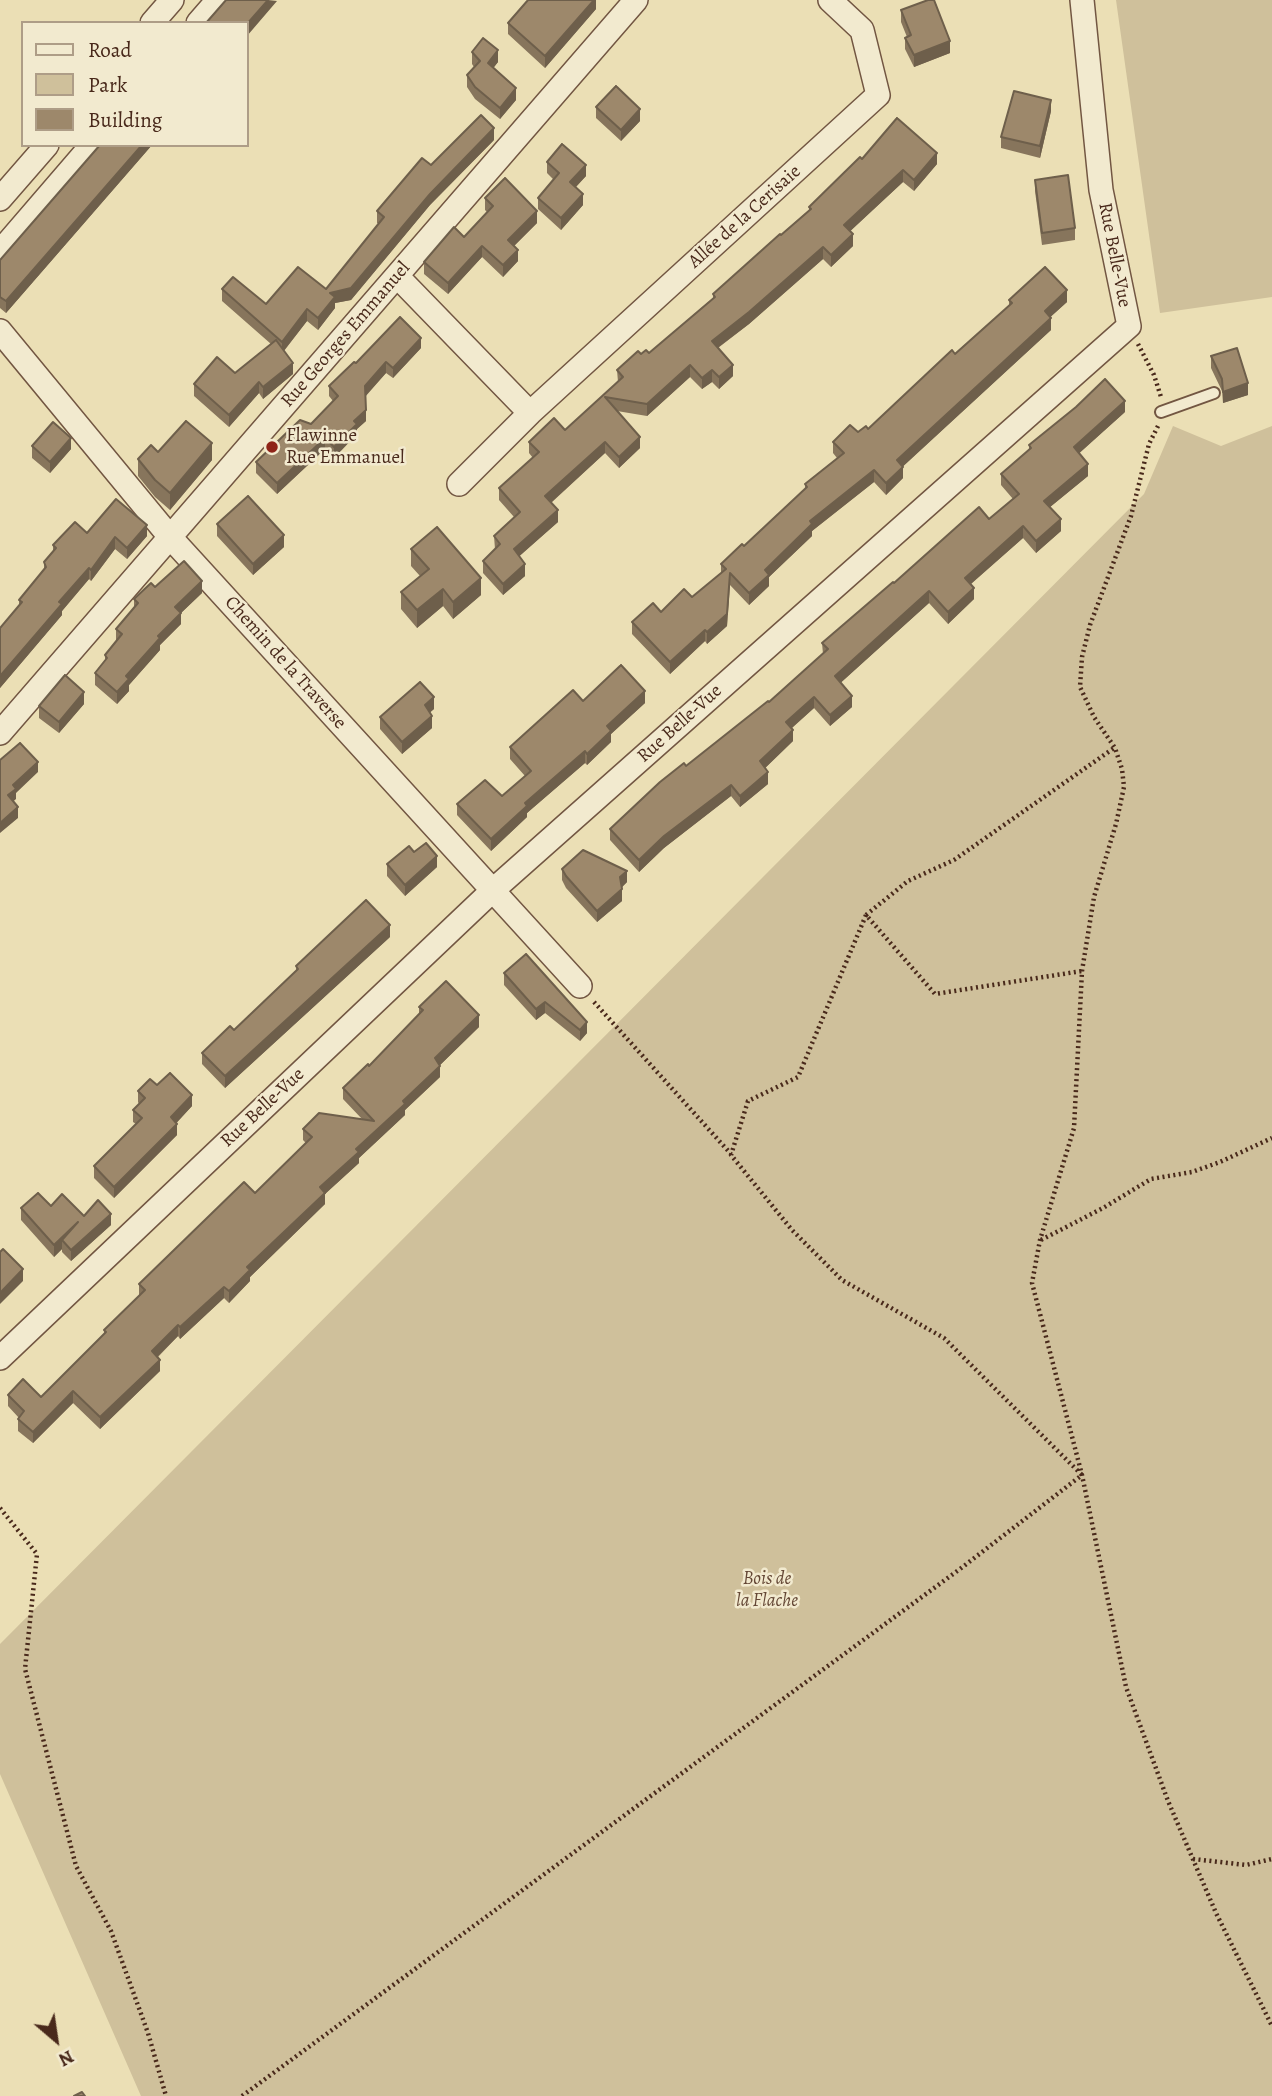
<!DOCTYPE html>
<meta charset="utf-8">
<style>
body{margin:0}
#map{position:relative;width:1272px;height:2096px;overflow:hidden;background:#ebdfb5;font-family:Alegreya,serif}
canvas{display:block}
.legend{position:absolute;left:21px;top:21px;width:228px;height:126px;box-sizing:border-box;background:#f2eacf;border:2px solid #ae9d87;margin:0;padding:9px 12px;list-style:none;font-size:21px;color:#49291b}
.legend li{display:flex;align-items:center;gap:14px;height:35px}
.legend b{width:35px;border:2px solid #ae9d87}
.north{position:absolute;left:21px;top:2005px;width:70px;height:70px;-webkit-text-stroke:5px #f2eacf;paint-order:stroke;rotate:151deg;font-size:19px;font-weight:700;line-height:28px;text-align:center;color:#49291b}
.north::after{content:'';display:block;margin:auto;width:24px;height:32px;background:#49291b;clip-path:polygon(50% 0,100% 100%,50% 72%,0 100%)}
</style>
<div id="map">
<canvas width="1272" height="2096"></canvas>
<ul class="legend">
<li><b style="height:9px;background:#f2eacf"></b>Road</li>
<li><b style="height:19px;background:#cfc09b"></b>Park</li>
<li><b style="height:19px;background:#9d886b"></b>Building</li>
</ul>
<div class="north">N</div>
</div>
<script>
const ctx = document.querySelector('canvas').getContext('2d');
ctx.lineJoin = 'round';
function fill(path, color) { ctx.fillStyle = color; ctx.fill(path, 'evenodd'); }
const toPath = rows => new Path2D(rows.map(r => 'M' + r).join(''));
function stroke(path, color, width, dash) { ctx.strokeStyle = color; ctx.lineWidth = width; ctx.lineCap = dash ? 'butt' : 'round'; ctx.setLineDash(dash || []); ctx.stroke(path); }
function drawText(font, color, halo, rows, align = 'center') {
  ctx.font = font + ' Alegreya,serif'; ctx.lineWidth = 5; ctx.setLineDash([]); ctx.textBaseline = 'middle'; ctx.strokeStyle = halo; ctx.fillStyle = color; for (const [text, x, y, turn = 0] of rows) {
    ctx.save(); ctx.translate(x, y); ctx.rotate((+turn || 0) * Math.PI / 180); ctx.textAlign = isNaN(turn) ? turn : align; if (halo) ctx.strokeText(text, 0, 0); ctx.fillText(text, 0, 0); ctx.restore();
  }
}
const green = toPath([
 [1116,0,1272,0,1272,297,1160,313],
 [1173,426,1221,446,1272,426,1272,2096,141,2096,0,1774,0,1644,1144,494]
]);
const path = toPath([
 [1138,344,1154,375,1161,397],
 [1158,426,1149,444,1131,516,1090,625,1082,657,1080,687,1094,717,1115,748,1122,769,1124,787,1116,824,1094,897,1082,971,1074,1128,1040,1240,1032,1283,1082,1475,1126,1687,1168,1801,1216,1913,1272,2026],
 [866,915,908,881,954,860,1114,748],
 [594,1002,731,1154],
 [1041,1240,1103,1208,1151,1179,1192,1172,1220,1162,1272,1138],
 [0,1508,37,1554,25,1669,76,1866,111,1931,148,2033,166,2096],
 [1193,1859,1246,1865,1272,1859],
 [242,2096,960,1569,1082,1475,944,1338,842,1280,792,1230,731,1155,748,1101,798,1077,866,915,935,994,1082,971]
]);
const lane = toPath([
 [1161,412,1214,393]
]);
const street = toPath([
 [152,23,172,0],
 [198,23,218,0],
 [0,199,47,145],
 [0,252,92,145],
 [397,276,530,413],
 [0,331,170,537,580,986],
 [459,484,530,413,878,95,862,30,830,0],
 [0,733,636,0],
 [0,1358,492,891,1129,326,1101,190,1082,0]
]);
const wall = toPath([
 [596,0,596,9,545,68,508,34,508,23],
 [901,10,950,53,914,67,905,49,905,38,907,37,901,22],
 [472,52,498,62,493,68,516,100,500,119,475,99,467,87,467,75,474,67,472,64],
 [596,107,640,121,621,141,596,118],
 [1051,111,1040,158,1001,148,1001,137],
 [494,140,430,205,351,300,335,303,335,308,318,330,307,321,284,351,293,374,263,399,259,393,229,427,194,396,194,384,235,373,271,344,222,301,222,289,266,304,326,289,379,224,377,223,377,211,431,165],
 [100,145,152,145,6,313,0,308,0,260],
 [862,159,937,164,914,191,903,182,850,231,853,246,831,267,823,259,749,324,718,348,733,376,719,389,712,382,702,389,690,377,647,416,617,411,640,448,619,468,605,453,551,503,558,522,519,556,525,576,503,595,483,573,483,561,495,549,494,536,514,517,499,500,499,488,533,458,529,453,529,442,565,430,618,382,617,370,641,354,649,353,713,298,713,294,809,210,809,207],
 [547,162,586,176,576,187,583,205,561,230,538,209,538,198,554,180,547,173],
 [1035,180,1075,228,1075,240,1042,245,1035,191],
 [485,198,537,223,514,246,518,261,503,277,482,257,448,294,424,274,424,262,464,237,487,212,485,210],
 [1009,300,1067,302,1050,317,1051,330,903,466,903,478,886,495,874,482,812,531,812,536,769,577,769,586,749,605,730,585,727,626,707,644,705,641,670,674,632,634,632,622,661,612,692,597,721,573,721,564,744,546,805,489,805,484,837,458,833,453,833,442,868,429,1009,306],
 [421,348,393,378,386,373,365,396,366,421,357,429,357,434,334,458,325,449,277,494,256,473,256,462,311,424,333,401,329,396,329,386,356,363],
 [1211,356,1248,395,1223,403,1222,391,1211,368],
 [1125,412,1079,453,1088,476,1050,507,1061,531,1036,553,1023,538,971,584,974,599,948,624,929,603,840,683,852,707,830,726,814,708,792,728,793,741,765,768,768,784,740,807,731,796,664,848,639,872,610,840,610,829,686,766,769,702,823,654,822,643,894,583,989,519,1013,499,1001,485,1001,474,1029,450,1029,445],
 [32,446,71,449,50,473,32,458],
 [158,452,212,460,170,510,155,497,138,476,138,459],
 [217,524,284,547,253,575,217,536],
 [87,533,147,536,127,559,115,549,91,581,89,579,62,611,62,615,0,688,0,628,19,606,19,600,44,570,44,562,53,552,53,545],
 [411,549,481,595,453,619,443,606,417,628,401,609,401,592,420,576,411,566],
 [155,587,202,593,181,613,181,624,160,645,160,650,129,685,129,691,117,704,95,685,95,673,105,661,105,655,116,641,116,629,134,608,134,599],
 [583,701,645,703,611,734,611,742,587,765,585,763,527,813,527,817,491,851,457,815,457,804,502,796,525,776,510,759,510,747],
 [84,704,59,733,39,718,39,706],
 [434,709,430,712,432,728,402,754,380,729,380,717],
 [414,852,437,867,405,896,387,876,387,864],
 [562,869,627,882,622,887,622,901,597,922,566,888,562,880],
 [390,937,225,1088,202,1064,202,1053,234,1030,296,971,296,966],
 [504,973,587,1022,587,1033,580,1041,545,1013,536,1020,504,985],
 [419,1007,479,1027,440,1065,440,1077,405,1110,405,1115,359,1158,359,1163,325,1194,325,1204,250,1277,250,1281,229,1303,224,1298,180,1339,178,1336,158,1357,160,1371,100,1429,73,1403,33,1443,18,1431,18,1419,19,1418,8,1406,8,1395,41,1397,104,1334,104,1330,139,1296,139,1284,255,1193,306,1143,303,1140,303,1129,362,1119,343,1099,343,1088,369,1066,419,1014],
 [157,1085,192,1106,176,1123,177,1135,114,1198,94,1178,94,1166,136,1124,133,1122,133,1110,139,1104,138,1102,138,1091],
 [51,1206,84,1216,111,1225,71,1261,62,1252,62,1249,54,1257,21,1220,21,1208]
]);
const shadedWall = toPath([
 [268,0,277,1,247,36,247,24],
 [594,0,596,0,596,9,545,68,545,56],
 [950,41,950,53,914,67,914,55],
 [498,50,498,62,488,75,488,63],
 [516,88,516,100,500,119,500,108],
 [1051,100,1051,111,1040,158,1040,146],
 [640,109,640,121,621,141,621,130],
 [494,128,494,140,430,205,351,300,335,303,335,308,318,330,318,318,330,293],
 [142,145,152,145,6,313,6,301],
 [937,153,937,164,914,191,914,180],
 [586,165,586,176,570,193,570,182],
 [903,170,903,182,844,237,844,225],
 [583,194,583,205,561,230,561,218],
 [537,211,537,223,508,252,508,240],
 [853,234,853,246,831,267,831,255],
 [482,246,482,257,448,294,448,283],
 [823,247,823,259,749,324,712,352,712,341],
 [518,250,518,261,503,277,503,265],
 [1067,290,1067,302,1045,322,1045,311],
 [307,309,307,321,282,353,282,342],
 [1051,318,1051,330,897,472,897,460],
 [421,338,421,348,393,378,393,368],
 [386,362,386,373,365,397,365,386],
 [293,363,293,374,263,399,263,387],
 [690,365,690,377,647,416,647,404],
 [733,365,733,376,719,389,719,377],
 [712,370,712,382,702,389,702,378],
 [259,382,259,393,229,427,229,415],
 [1248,383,1248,395,1223,403,1223,392],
 [1125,401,1125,412,1074,458,1074,447],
 [366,410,366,421,357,429,357,434,334,458,334,447,354,421],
 [640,437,640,448,619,468,619,457],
 [71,438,71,449,50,473,50,462],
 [325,438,325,449,277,494,277,483],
 [605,442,605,453,545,508,545,496],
 [212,443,212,460,170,510,170,493],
 [1088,464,1088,476,1044,512,1044,501],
 [903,467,903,478,886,495,886,483],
 [874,470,874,482,812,531,812,536,769,577,769,586,749,605,749,593,765,570,810,521],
 [558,510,558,522,514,561,514,549],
 [1061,519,1061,531,1036,553,1036,541],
 [147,525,147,536,127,559,127,548],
 [1023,526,1023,538,965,589,965,578],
 [284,535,284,547,253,575,253,564],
 [115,537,115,549,91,581,91,570],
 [525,564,525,576,503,595,503,584],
 [89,568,89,579,62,611,62,615,0,688,0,676,59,602],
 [730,573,727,626,707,644,707,632],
 [481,578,481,595,453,619,453,602],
 [202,581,202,593,181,613,181,624,160,645,160,650,129,685,129,691,117,704,117,692,126,676,158,636,175,607],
 [974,588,974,599,948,624,948,612],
 [443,589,443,606,417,628,417,610],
 [929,591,929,603,835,688,835,676],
 [705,630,705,641,670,674,670,662],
 [645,691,645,703,611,734,611,742,587,765,587,754,607,726],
 [84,692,84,704,59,733,59,722],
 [852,696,852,707,830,726,830,715],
 [434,697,434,709,425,717,425,705],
 [814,697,814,708,786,733,786,722],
 [432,716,432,728,402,754,402,742],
 [793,730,793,741,760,773,760,761],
 [585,751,585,763,527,813,527,817,491,851,491,839,525,803],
 [38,762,38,772,16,793,16,799,8,806,8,795,13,785],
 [768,772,768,784,740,807,740,796],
 [731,785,731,796,664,848,639,872,639,860,664,836],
 [18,807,18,818,0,833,0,823],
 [437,856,437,867,405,896,405,885],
 [627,871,627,882,620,889,620,877],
 [622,889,622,901,597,922,597,911],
 [390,925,390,937,225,1088,225,1076],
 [545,1002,545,1013,536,1020,536,1009],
 [479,1015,479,1027,435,1070,435,1058],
 [587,1022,587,1033,580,1041,580,1030],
 [440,1066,440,1077,405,1110,405,1115,359,1158,359,1163,325,1194,325,1204,250,1277,250,1281,229,1303,229,1291,247,1267,320,1187,403,1101],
 [192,1095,192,1106,171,1129,171,1117],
 [177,1124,177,1135,114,1198,114,1187],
 [111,1214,111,1225,71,1261,71,1250],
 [78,1222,62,1240,62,1249,54,1257,54,1245],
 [23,1269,23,1281,0,1304,0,1293],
 [224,1287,224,1298,180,1339,180,1327],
 [178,1325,178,1336,152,1362,152,1351],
 [160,1360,160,1371,100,1429,100,1417],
 [73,1391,73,1403,33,1443,33,1432]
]);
const building = toPath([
 [226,0,268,0,247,24,247,23,206,23,226,0],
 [528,0,594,0,545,56,508,23,528,0],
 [928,0,934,0,950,41,914,55,905,38,911,35,901,10,928,0],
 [483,38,498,50,488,63,516,88,500,108,475,87,467,75,480,61,472,52,483,38],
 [616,86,640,109,621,130,596,107,616,86],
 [1014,91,1051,100,1040,146,1001,137,1014,91],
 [481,115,494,128,430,194,351,288,330,293,335,297,318,318,307,309,282,342,222,289,233,277,266,304,298,267,326,289,384,217,377,211,422,158,431,165,481,115],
 [897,118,937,153,914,180,903,170,844,225,853,234,831,255,823,247,749,312,712,341,733,365,719,377,712,370,702,378,690,365,647,404,605,397,640,437,619,457,605,442,545,496,558,510,514,549,525,564,503,584,483,561,500,544,494,536,520,512,499,488,539,452,529,442,554,418,565,430,623,377,617,370,638,351,641,354,646,350,649,353,715,297,713,294,780,234,781,235,811,209,809,207,860,157,862,159,897,118],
 [562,144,586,165,570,182,583,194,561,218,538,198,559,173,547,162,562,144],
 [100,145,142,145,6,301,0,297,0,260,100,145],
 [1068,175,1075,228,1042,233,1035,180,1068,175],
 [505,178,537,211,508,240,518,250,503,265,482,246,448,283,424,262,454,227,464,237,493,206,485,198,505,178],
 [1045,267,1067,290,1045,311,1051,318,897,460,903,467,886,483,874,470,810,521,812,524,765,570,769,575,749,593,730,573,727,614,707,632,705,630,670,662,632,622,653,603,661,612,684,589,692,597,726,569,721,564,742,544,744,546,807,487,805,484,844,453,833,442,850,425,858,432,866,426,868,429,952,350,955,354,1012,303,1009,300,1045,267],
 [400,317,421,338,393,368,386,362,365,386,366,410,354,421,357,424,334,447,325,438,277,483,256,462,300,420,311,424,338,396,329,386,354,362,356,363,400,317],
 [276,340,293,363,263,387,259,382,229,415,194,384,217,357,235,373,276,340],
 [1237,348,1248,383,1223,392,1222,379,1211,356,1237,348],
 [1105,379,1125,401,1074,447,1088,464,1044,501,1061,519,1036,541,1023,526,965,578,974,588,948,612,929,591,835,676,852,696,830,715,814,697,786,722,793,730,760,761,768,772,740,796,731,785,664,836,639,860,610,829,660,782,684,763,686,766,768,701,769,702,828,649,822,643,893,582,894,583,979,507,989,519,1019,494,1001,474,1031,448,1029,445,1076,407,1105,379],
 [186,421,212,443,170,493,155,480,138,459,151,445,158,452,186,421],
 [53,422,71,438,50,462,32,446,53,422],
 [248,496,284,535,253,564,217,524,248,496],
 [116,499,147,525,127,548,115,537,91,570,89,568,59,602,62,604,0,676,0,628,22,602,19,600,46,567,44,562,56,548,53,545,75,522,87,533,116,499],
 [437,527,481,578,453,602,443,589,417,610,401,592,429,569,411,549,437,527],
 [184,561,202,581,175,607,181,613,158,636,160,638,126,676,129,679,117,692,95,673,107,658,105,655,122,634,116,629,138,603,134,599,151,583,155,587,184,561],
 [621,665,645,691,607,726,611,731,587,754,585,751,525,803,527,806,491,839,457,804,485,780,502,796,531,771,510,747,573,690,583,701,621,665],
 [65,675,84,692,59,722,39,706,65,675],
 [420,682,434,697,425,705,432,716,402,742,380,717,420,682],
 [20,743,38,762,13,785,16,789,8,795,18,807,0,823,0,760,20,743],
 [426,843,437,856,405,885,387,864,409,846,414,852,426,843],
 [583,850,627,871,620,877,622,889,597,911,566,876,562,869,583,850],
 [366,900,390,925,225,1076,202,1053,230,1026,234,1030,298,969,296,966,366,900],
 [526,954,587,1022,580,1030,545,1002,536,1009,504,973,526,954],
 [446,981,479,1015,435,1058,440,1066,403,1101,405,1104,356,1149,359,1152,320,1187,325,1193,247,1267,250,1270,229,1291,224,1287,180,1327,178,1325,152,1351,160,1360,100,1417,73,1391,33,1432,18,1419,24,1411,8,1395,23,1379,41,1397,106,1332,104,1330,145,1290,139,1284,244,1182,255,1193,312,1137,303,1129,319,1113,374,1121,343,1088,368,1064,369,1066,423,1010,419,1007,446,981],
 [170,1073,192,1095,171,1117,177,1124,114,1187,94,1166,142,1118,133,1110,145,1098,138,1091,150,1079,157,1085,170,1073],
 [38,1193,51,1206,62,1194,84,1216,98,1200,111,1214,71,1250,62,1240,78,1222,54,1245,21,1208,38,1193],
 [3,1249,23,1269,0,1293,0,1252,3,1249],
 [82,2092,85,2096,74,2096,82,2092]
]);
const markers = [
 [272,447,7,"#8f2418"]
];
const streetNames = [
 ["Allée de la Cerisaie",745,217,-42],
 ["Rue Belle-Vue",1114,255,79],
 ["Rue Georges Emmanuel",346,335,-49],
 ["Chemin de la Traverse",285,663,48],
 ["Rue Belle-Vue",680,724,-42],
 ["Rue Belle-Vue",263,1108,-43]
];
const poiNames = [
 ["Flawinne",286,436],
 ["Rue Emmanuel",286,458]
];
const parkNames = [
 ["Bois de",767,1579],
 ["la Flache",767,1601]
];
fill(green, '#cfc09b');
stroke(lane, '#725642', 14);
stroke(street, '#725642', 26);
stroke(path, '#49291b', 4.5, [2, 3.5]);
stroke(lane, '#f2eacf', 10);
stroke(street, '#f2eacf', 23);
fill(wall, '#87755c');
fill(shadedWall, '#6e5f4b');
fill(building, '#9d886b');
stroke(building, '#6e5f4b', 2);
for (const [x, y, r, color] of markers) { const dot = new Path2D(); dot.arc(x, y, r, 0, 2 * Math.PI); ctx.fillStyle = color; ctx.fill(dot); stroke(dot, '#f2eacf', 2.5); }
drawText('19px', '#49291b', '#f2eacf', streetNames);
drawText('19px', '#49291b', '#f2eacf', poiNames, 'left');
drawText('italic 19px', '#644735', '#f2eacf', parkNames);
</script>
